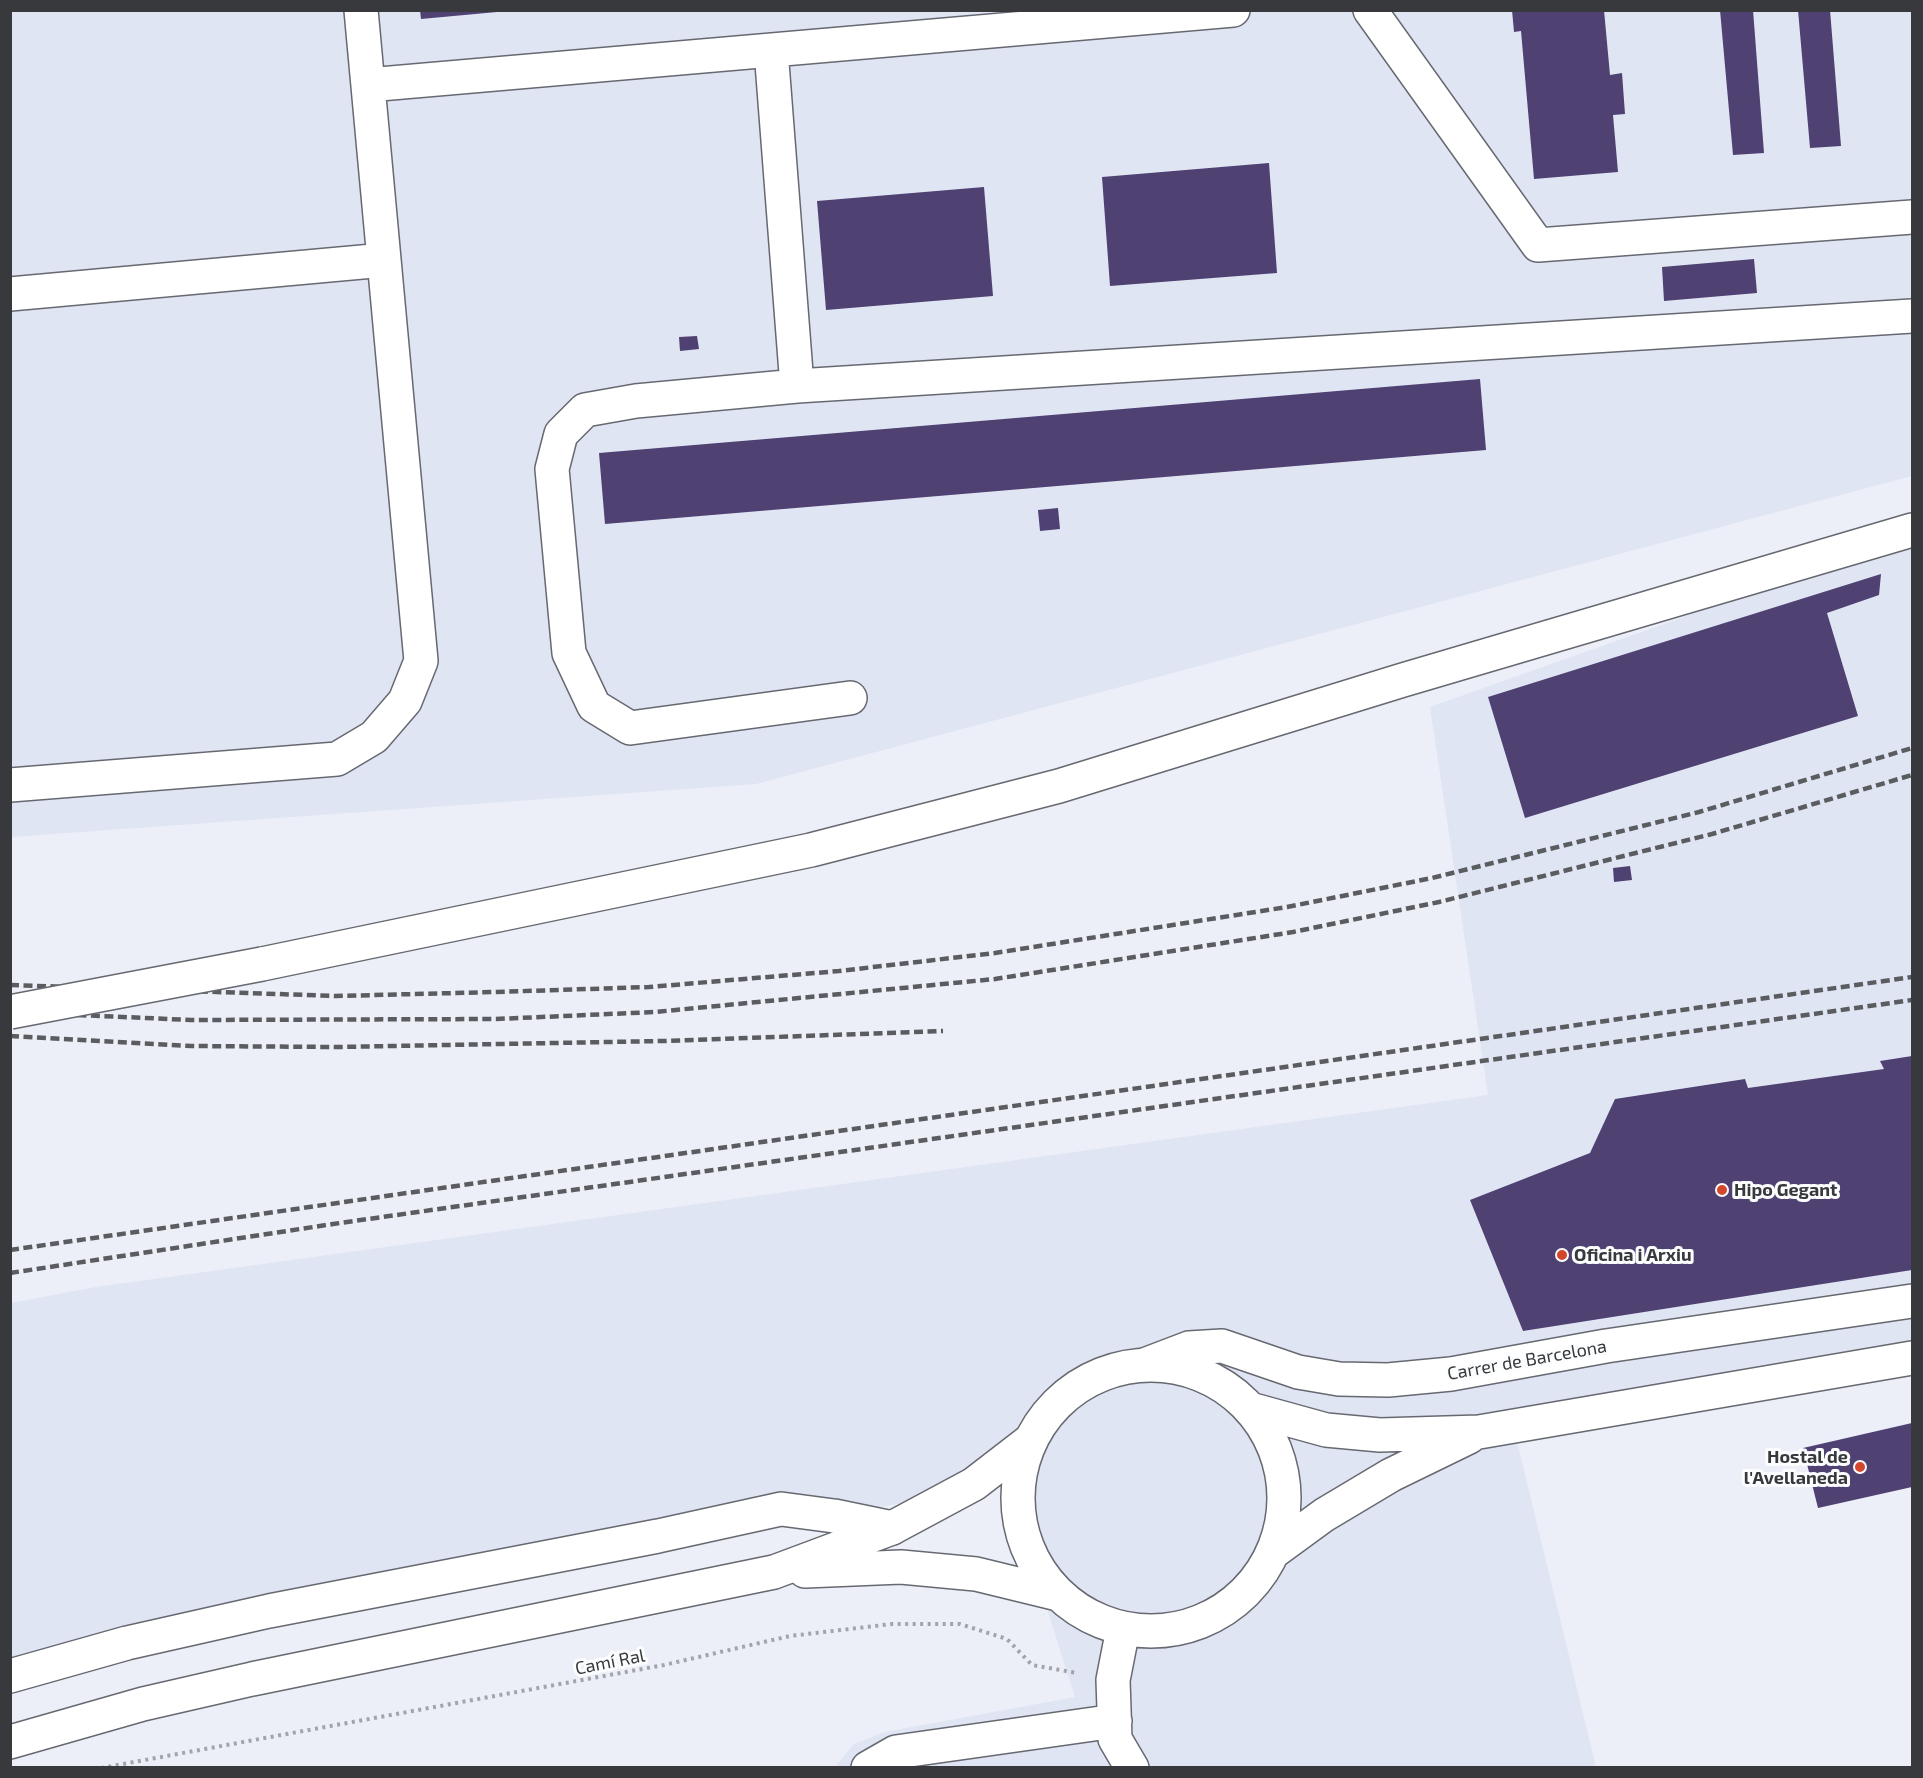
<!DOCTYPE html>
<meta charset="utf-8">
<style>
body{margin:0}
#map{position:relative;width:1923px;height:1778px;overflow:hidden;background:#eceff7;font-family:"Exo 2",sans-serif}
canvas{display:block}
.frame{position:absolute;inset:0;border:12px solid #38393c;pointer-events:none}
</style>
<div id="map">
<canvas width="1923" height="1778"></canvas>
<div class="frame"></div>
</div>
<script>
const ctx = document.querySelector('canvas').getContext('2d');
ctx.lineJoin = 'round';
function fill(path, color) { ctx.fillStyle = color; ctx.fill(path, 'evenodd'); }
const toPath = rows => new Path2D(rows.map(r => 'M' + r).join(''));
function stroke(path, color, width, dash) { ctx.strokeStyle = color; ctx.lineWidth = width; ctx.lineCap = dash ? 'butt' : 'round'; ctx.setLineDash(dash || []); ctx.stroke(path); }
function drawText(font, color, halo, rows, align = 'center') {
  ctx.font = font + ' "Exo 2",sans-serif'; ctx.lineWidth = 6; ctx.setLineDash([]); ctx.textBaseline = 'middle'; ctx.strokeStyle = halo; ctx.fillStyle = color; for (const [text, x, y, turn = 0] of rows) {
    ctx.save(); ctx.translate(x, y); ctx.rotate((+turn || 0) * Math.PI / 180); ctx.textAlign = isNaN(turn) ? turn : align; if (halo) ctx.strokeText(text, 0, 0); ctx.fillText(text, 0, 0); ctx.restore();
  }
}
const built = toPath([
 [11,11,1912,11,1912,476,756,784,11,837],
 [1912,536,1912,1370,1513,1425,1596,1767,835,1767,854,1744,885,1732,1075,1697,1007,1484,210,1629,11,1682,11,1303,96,1287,1488,1095,1430,707]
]);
const building = toPath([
 [420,10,497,10,497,12,421,19],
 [1512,10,1604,10,1610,75,1622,73,1625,114,1613,115,1618,172,1534,179,1521,31,1514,32],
 [1720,10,1753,10,1764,153,1733,155],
 [1798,10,1830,10,1841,146,1810,148],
 [1269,163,1277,273,1110,286,1102,177],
 [984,187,993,296,826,310,817,201],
 [1754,259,1757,293,1664,301,1662,267],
 [697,336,699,349,680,351,679,337],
 [1480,379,1486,450,605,524,599,453],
 [1058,508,1060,529,1040,531,1038,510],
 [1881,574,1879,595,1827,613,1858,716,1525,818,1488,697],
 [1630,866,1632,880,1614,882,1613,868],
 [1912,1056,1912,1270,1523,1331,1470,1200,1590,1153,1615,1099,1745,1079,1748,1088,1884,1069,1880,1061],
 [1912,1423,1912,1487,1818,1508,1803,1448]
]);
const path = toPath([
 [101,1768,664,1665,790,1636,892,1624,960,1624,1007,1639,1032,1665,1077,1673]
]);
const minor = toPath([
 [1370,10,1538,245,1912,217],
 [771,50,797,386],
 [368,85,1233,10],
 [10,294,384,260],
 [850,698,630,728,594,706,569,653,552,469,561,434,585,410,636,401,797,386,1912,316],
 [10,785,337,759,374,737,405,701,421,661,361,10],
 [262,964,811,850,1059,786,1403,680,1912,530],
 [1147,1364,1189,1348,1222,1346,1298,1372,1339,1379,1388,1380,1451,1374,1606,1346,1912,1301],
 [1123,1629,1113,1680,1115,1739,1132,1768],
 [10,1676,127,1643,269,1611,658,1536,781,1509,834,1516,892,1528],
 [868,1768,896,1752,1115,1721]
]);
const major = toPath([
 '1018 1498a133 133 0 1 1 266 0a133 133 0 1 1-266 0Z',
 [1250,1409,1326,1430,1380,1435,1479,1432,1912,1358],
 [1272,1553,1324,1515,1391,1475,1469,1437],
 [805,1571,901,1567,976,1574,1058,1594],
 [10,1742,143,1704,252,1679,774,1572,892,1528,974,1484,1031,1440]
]);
const rail = toPath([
 [10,985,336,996,496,992,649,987,839,971,995,953,1287,907,1432,878,1699,812,1912,748],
 [10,1012,191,1020,496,1019,655,1012,995,979,1293,932,1439,902,1712,834,1912,775],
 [10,1036,191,1046,338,1047,664,1041,943,1031],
 [10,1250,1912,977],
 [10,1273,333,1224,1912,1000]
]);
const minorBridge = toPath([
 [10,1012,262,964]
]);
const markers = [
 [1722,1190,6,"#d3482d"],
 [1562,1255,6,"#d3482d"],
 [1860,1467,6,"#d3482d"]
];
const poiNames = [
 ["Hipo Gegant",1734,1190],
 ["Oficina i Arxiu",1574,1255],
 ["Hostal de",1848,1457,"right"],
 ["l'Avellaneda",1848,1478,"right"]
];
const streetNames = [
 ["Carrer de Barcelona",1527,1360,-10],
 ["Camí Ral",610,1662,-11]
];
fill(built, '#e0e5f4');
fill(building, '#4f4172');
stroke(minor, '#676971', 36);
stroke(major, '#676971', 36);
stroke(path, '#a1a4a9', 4, [3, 4.5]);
stroke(minor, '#fff', 33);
stroke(major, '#fff', 33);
stroke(rail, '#5b5c60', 4.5, [9, 4.5]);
stroke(minorBridge, '#676971', 36, []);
stroke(minorBridge, '#fff', 33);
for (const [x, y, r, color] of markers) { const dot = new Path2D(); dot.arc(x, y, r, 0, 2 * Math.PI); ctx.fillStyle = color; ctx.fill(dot); stroke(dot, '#fcfdfe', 2); }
drawText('bold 18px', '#38393c', '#fcfdfe', poiNames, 'left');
drawText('18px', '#38393c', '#fcfdfe', streetNames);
</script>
